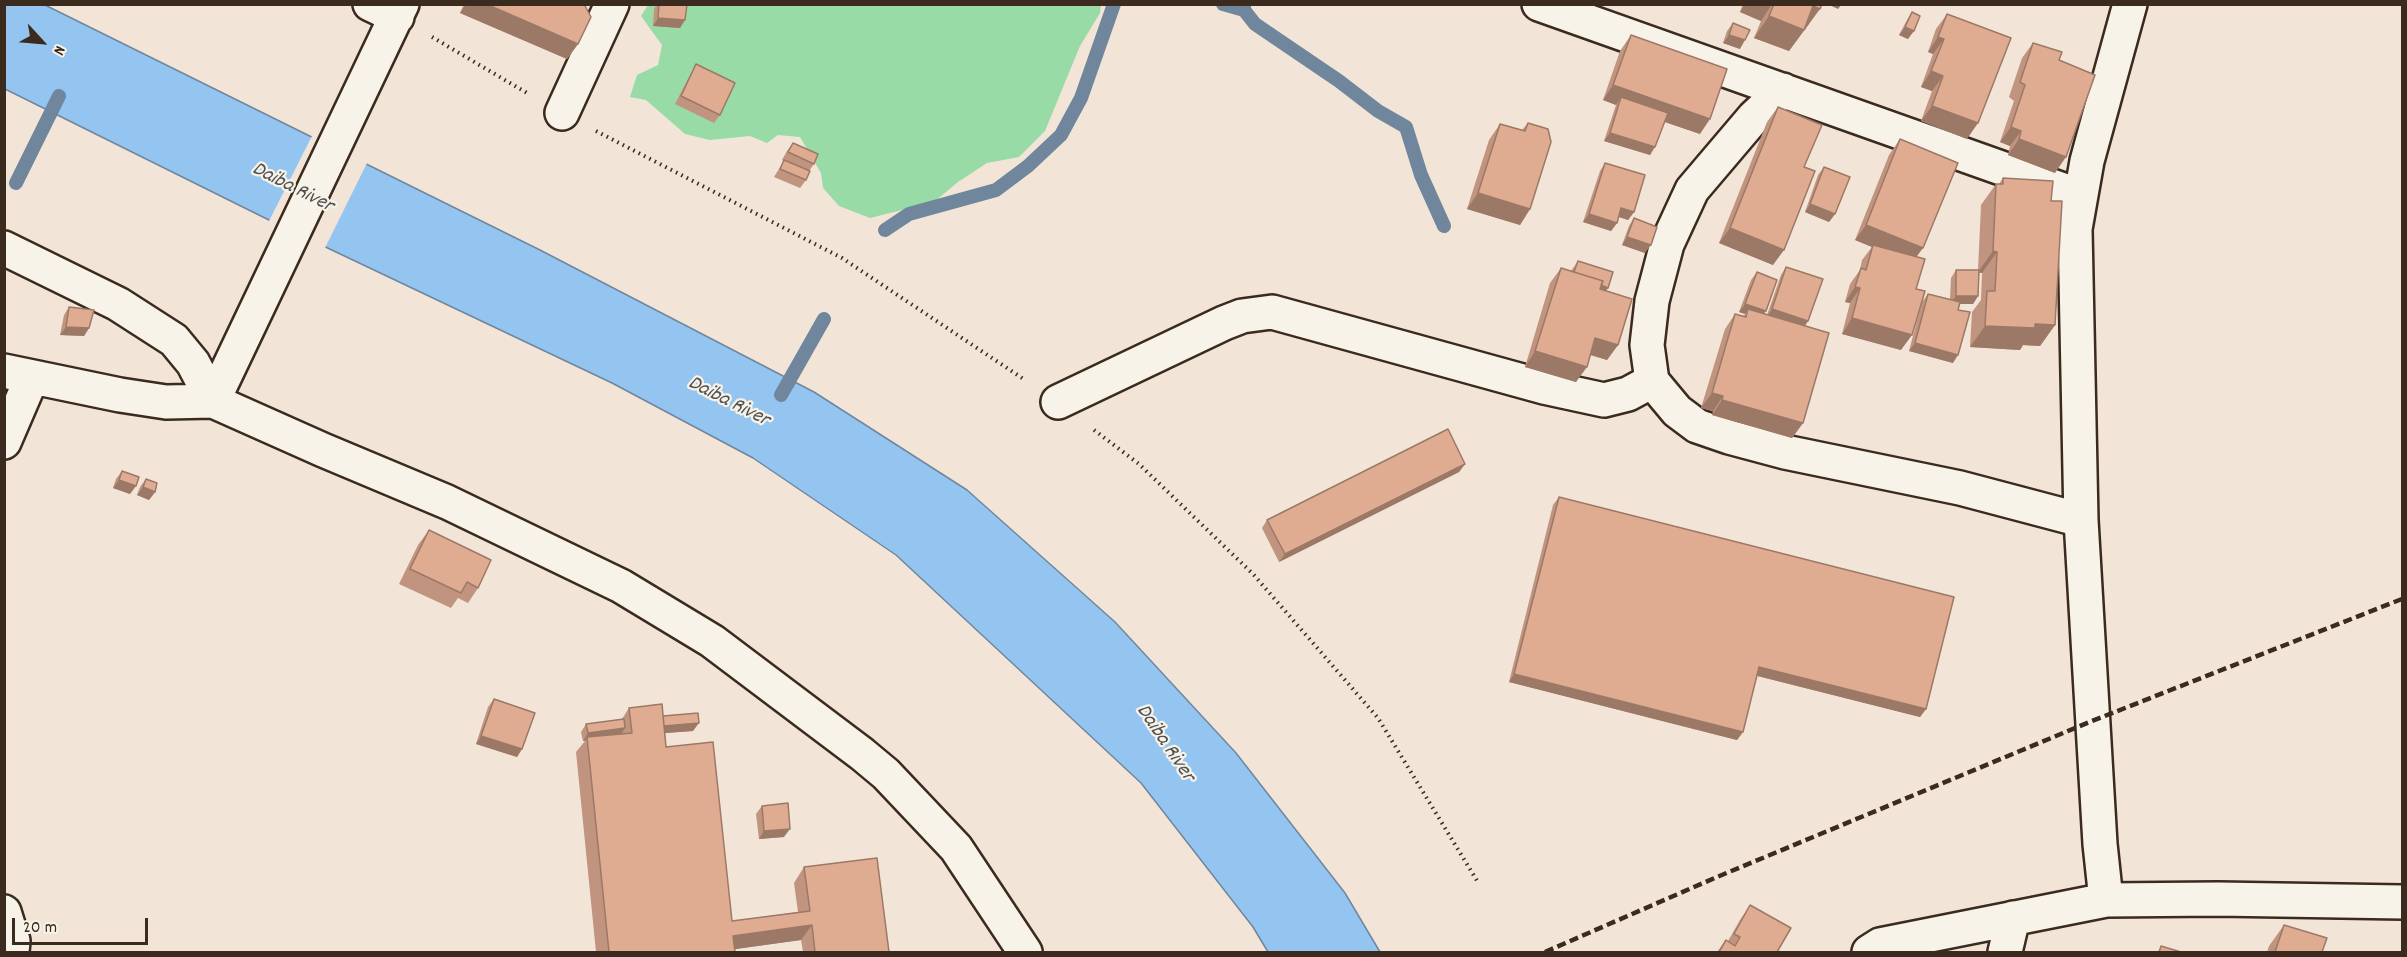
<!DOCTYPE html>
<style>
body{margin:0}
#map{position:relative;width:2407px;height:957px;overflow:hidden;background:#f2e5d7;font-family:Dekko,sans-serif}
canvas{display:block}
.frame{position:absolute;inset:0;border:6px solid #3b2a1e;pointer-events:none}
.north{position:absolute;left:12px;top:12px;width:60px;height:60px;-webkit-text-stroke:4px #f7f3e8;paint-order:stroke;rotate:116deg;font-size:16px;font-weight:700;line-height:24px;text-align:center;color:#3b2a1e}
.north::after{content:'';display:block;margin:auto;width:21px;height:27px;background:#3b2a1e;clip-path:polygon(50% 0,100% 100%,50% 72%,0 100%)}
.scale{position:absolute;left:12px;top:918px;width:136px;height:27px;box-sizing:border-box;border:3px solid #3b2a1e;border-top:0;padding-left:8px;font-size:18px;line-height:21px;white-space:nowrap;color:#3b2a1e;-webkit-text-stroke:4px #f7f3e8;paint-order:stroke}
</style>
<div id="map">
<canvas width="2407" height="957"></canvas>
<div class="frame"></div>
<div class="north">N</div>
<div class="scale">20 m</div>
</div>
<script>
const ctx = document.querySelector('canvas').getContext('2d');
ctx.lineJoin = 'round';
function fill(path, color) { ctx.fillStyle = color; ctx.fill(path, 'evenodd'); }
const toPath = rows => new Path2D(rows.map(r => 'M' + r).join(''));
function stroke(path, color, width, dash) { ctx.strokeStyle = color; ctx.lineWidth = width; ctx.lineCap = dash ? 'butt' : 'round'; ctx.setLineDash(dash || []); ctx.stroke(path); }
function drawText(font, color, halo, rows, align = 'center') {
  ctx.font = font + ' Dekko,sans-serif'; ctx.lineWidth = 4.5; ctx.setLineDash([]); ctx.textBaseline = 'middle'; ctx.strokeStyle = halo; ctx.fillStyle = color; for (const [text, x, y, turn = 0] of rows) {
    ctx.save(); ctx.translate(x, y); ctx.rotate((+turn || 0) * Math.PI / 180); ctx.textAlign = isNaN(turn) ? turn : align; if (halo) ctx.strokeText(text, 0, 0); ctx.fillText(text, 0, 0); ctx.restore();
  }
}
const green = toPath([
 [648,5,1101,5,1100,13,1080,46,1045,131,1019,157,987,163,958,182,934,202,870,218,839,206,823,188,821,173,800,137,778,135,767,143,750,136,710,140,685,134,646,100,630,97,637,75,658,65,662,45,641,16]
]);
const water = toPath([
 [4,5,45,5,540,250,814,392,967,490,1115,622,1236,753,1345,893,1380,952,1268,952,1253,927,1141,783,896,555,753,458,612,383,277,224,5,89,4,5]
]);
const pier = toPath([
 [313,134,368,161,324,250,268,223]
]);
const stream = toPath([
 [1223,4,1244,10,1244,4],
 [1244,10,1255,24,1339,81,1378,111,1406,127,1421,175,1444,226],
 [16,183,59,96],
 [885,230,909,214,996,190,1028,166,1061,135,1081,98,1114,4],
 [781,395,824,319]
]);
const path = toPath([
 [432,37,527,93],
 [596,131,842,258,1025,380],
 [1094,430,1139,464,1253,574,1378,718,1479,884]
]);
const minor = toPath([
 [370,4,397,17],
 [1539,4,2080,196],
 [2130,4,2087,161,2075,229,2081,520,2100,844,2106,900,2218,899,2402,902],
 [562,113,612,4],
 [4,248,118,304,174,340,193,363,213,401],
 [4,371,120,395,166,402,213,401,323,450,447,502,621,586,712,641,862,754,886,774,956,848,1025,952],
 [1652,381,1647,345,1652,301,1667,244,1692,190,1754,117,1783,90],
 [213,401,402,4],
 [1058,402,1224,323,1242,316,1272,312,1544,387,1604,400,1628,394,1652,381,1677,411,1697,426,1729,437,1785,452,1960,488,2081,520],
 [4,442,32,377],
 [4,912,13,941,12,952],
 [1869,952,1880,945,2106,900],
 [2005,952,2013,918]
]);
const rail = toPath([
 [1545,952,1717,877,2092,721,2402,599]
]);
const wall = toPath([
 [464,4,584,4,578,44,567,59,460,13],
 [657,4,687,4,680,28,653,26,654,9],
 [1743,4,1822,4,1805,30,1804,30,1789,51,1754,38,1761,21,1740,12],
 [1912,12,1908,39,1899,35,1907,20],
 [1947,14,1967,139,1921,121,1932,91,1921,87,1933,54,1928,52,1936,29],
 [1733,23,1740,49,1723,43,1727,31],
 [1631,35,1700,134,1665,122,1650,155,1604,141,1616,105,1603,100,1620,51],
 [2033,43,2059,60,2055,173,2008,155,2010,146,2000,142,2014,101,2009,97,2022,58],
 [696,64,720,115,714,123,675,104,691,73],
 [1778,107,1804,167,1773,265,1719,243,1767,122],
 [1528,123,1530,209,1520,225,1467,209,1489,140,1500,124,1522,130],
 [1900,139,1917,257,1916,289,1901,350,1842,334,1850,303,1845,302,1850,284,1860,270,1862,260,1872,247,1855,240,1889,155],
 [793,143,814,164,809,171,806,180,800,188,774,177,784,161,782,160,787,151],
 [1605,163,1634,212,1628,220,1619,217,1617,223,1611,231,1583,222,1600,171],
 [1824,167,1835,214,1829,222,1805,212,1818,175],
 [2003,178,2051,201,2055,325,2040,346,2023,345,2020,350,1970,347,1972,312,1981,300,1982,273,1979,273,1978,296,1973,304,1960,304,1958,310,1953,363,1909,351,1922,302,1928,294,1950,299,1951,278,1956,270,1978,270,1981,205,1996,184,1999,184],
 [1634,218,1645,253,1622,245,1629,226],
 [1578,261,1608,288,1606,290,1618,345,1607,360,1590,355,1576,382,1525,367,1550,283,1561,268,1571,271],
 [1786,267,1808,321,1805,326,1803,423,1792,438,1712,415,1713,411,1701,408,1725,329,1735,314,1744,316,1745,314,1739,312,1751,280,1757,272,1764,314,1767,315,1781,275],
 [69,307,89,328,84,336,60,335,64,315],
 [1465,464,1459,472,1279,562,1262,528,1267,520],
 [122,471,130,494,113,488,116,479],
 [146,479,155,492,149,500,137,495,140,487],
 [1559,497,1926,709,1920,717,1757,676,1743,732,1737,740,1509,682,1553,505],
 [429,530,478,588,468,603,458,598,451,608,399,584,418,545],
 [494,699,522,749,517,757,476,744,488,707],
 [629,708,693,731,665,733,666,747,732,921,798,912,794,883,804,867,889,952,803,952,801,940,734,949,735,952,596,952,576,752,585,741,583,741,581,732,586,724,622,719],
 [762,806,784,837,759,839,756,814],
 [1750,905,1777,952,1717,952,1726,940,1728,941,1740,920],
 [2284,925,2322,952,2267,952,2269,946]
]);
const shadedWall = toPath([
 [466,4,486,4,578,44,567,59,460,13],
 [1745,4,1772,4,1761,21,1740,12],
 [1827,4,1842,4,1838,9],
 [1813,6,1820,9,1789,51,1754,38,1769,16],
 [658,18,685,20,680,28,653,26],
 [1905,27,1914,31,1908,39,1899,35],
 [1729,35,1745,40,1740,49,1723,43],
 [1938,37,1944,39,1933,54,1928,52],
 [1931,71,1943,76,1932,91,1921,87],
 [1613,85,1710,119,1700,134,1618,106,1621,97,1616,105,1603,100],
 [1932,106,1978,123,1967,139,1921,121],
 [2011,127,2021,131,2010,146,2000,142],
 [1610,133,1655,147,1650,155,1604,141],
 [2019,139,2066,157,2055,173,2008,155],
 [1478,193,1530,209,1520,225,1467,209],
 [1810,204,1835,214,1829,222,1805,212],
 [1621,208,1634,212,1628,220,1616,216],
 [1589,214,1617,223,1611,231,1583,222],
 [1866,225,1923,248,1912,263,1873,245,1872,247,1855,240],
 [1730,228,1784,250,1773,265,1719,243],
 [1627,237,1651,245,1645,253,1622,245],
 [1993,251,1997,252,1982,273,1978,272],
 [1573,277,1608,288,1602,296],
 [1855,287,1860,288,1850,303,1845,302],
 [1956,296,1978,296,1973,304,1950,304],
 [1745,304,1766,311,1760,319,1748,309,1745,314,1739,312],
 [1772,309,1808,321,1802,329,1767,317],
 [1852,318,1912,335,1901,350,1842,334],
 [2035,324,2055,325,2040,346,2023,345,2020,350,1970,347,1985,326],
 [66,327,89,328,84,336,60,335],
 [1595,338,1618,345,1607,360,1585,353],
 [1915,343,1958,355,1953,363,1909,351],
 [1535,351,1587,367,1576,382,1525,367],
 [1712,393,1723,396,1713,411,1701,408],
 [1722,400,1803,423,1792,438,1712,415],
 [1465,464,1459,472,1279,562,1285,554],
 [119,480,136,486,130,494,113,488],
 [143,487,155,492,149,500,137,495],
 [1759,667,1926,709,1920,717,1754,675],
 [1514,674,1743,732,1737,740,1509,682],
 [699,723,693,731,653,734,659,726],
 [625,728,620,736,587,737,585,741,583,741,588,733],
 [481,736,522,749,517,757,476,744],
 [790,829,784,837,759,839,764,831],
 [812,925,801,940,722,951,733,936]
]);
const building = toPath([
 [486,4,584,4,591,17,578,44,486,4],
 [659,4,687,4,685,20,658,18,659,4],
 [1774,4,1822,4,1820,9,1813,6,1804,30,1769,16,1774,4],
 [1912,12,1920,16,1914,31,1905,27,1912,12],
 [1947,14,2011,38,1978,123,1932,106,1943,76,1931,71,1944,39,1938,37,1947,14],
 [1733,23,1750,30,1745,40,1729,35,1733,23],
 [1631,35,1727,69,1710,119,1613,85,1631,35],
 [2033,43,2062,52,2059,60,2095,75,2066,157,2019,139,2021,131,2011,127,2025,85,2020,82,2033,43],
 [696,64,735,83,720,115,681,96,696,64],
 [1621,97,1668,113,1655,147,1610,133,1621,97],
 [1778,107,1822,125,1804,167,1815,171,1784,250,1730,228,1778,107],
 [1528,123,1548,129,1551,142,1530,209,1478,193,1500,124,1525,131,1528,123],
 [1900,139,1958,163,1923,248,1866,225,1900,139],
 [793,143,818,154,814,164,788,152,793,143],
 [784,160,810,171,806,180,780,169,784,160],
 [1605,163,1645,175,1634,212,1621,208,1617,223,1589,214,1605,163],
 [1824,167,1850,177,1835,214,1810,204,1824,167],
 [2003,178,2053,181,2051,201,2062,201,2055,325,2035,324,2035,328,1985,326,1987,291,1995,291,1997,252,1993,251,1996,184,2003,184,2003,178],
 [1634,218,1657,227,1651,245,1627,237,1634,218],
 [1873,245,1925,259,1916,289,1925,291,1912,335,1852,318,1860,288,1855,287,1861,268,1866,270,1873,245],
 [1578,261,1613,272,1608,288,1601,285,1603,281,1574,272,1578,261],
 [1786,267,1823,279,1808,321,1772,309,1786,267],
 [1561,268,1603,281,1600,289,1632,299,1618,345,1595,338,1587,367,1535,351,1561,268],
 [1956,270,1979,270,1978,296,1956,296,1956,270],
 [1757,272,1777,280,1766,311,1745,304,1757,272],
 [1928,294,1960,302,1958,310,1970,312,1958,355,1915,343,1928,294],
 [69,307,94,310,89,328,66,327,69,307],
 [1748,309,1829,333,1803,423,1722,400,1723,396,1712,393,1735,314,1746,317,1748,309],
 [1448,429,1465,464,1285,554,1267,520,1448,429],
 [122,471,139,477,136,486,119,480,122,471],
 [146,479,157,483,155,492,143,487,146,479],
 [1559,497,1954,597,1926,709,1759,667,1743,732,1514,674,1559,497],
 [429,530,491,560,478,588,467,582,461,593,410,569,429,530],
 [494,699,535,713,522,749,481,736,494,699],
 [662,704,666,747,713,742,732,921,810,911,804,867,877,858,889,952,815,952,812,925,733,936,735,952,609,952,587,737,632,733,629,708,662,704],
 [698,713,699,723,664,726,663,716,698,713],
 [624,719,625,728,588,733,586,724,624,719],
 [788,803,790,829,764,831,762,806,788,803],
 [1750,905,1791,928,1777,952,1719,952,1726,940,1735,946,1740,937,1734,934,1750,905],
 [2284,925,2327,938,2322,952,2275,952,2284,925],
 [2161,946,2181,952,2159,952,2161,946]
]);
const waterNames = [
 ["Daiba River",292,189,27],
 ["Daiba River",728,403,27],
 ["Daiba River",1164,744,56]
];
fill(green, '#98dba6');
fill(water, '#94c4f0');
stroke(water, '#70869c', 1.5);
fill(pier, '#f2e5d7');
stroke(stream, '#70869c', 14);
stroke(minor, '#3b2a1e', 38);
stroke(path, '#3b2a1e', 4, [1.5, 4.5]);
stroke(minor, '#f7f3e8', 33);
stroke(rail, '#3b2a1e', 4.5, [9, 4.5]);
fill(wall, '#c0947e');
fill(shadedWall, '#9c7866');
fill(building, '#dfac92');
stroke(building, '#9c7866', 1.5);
drawText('italic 21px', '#515052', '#f7f3e8', waterNames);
</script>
